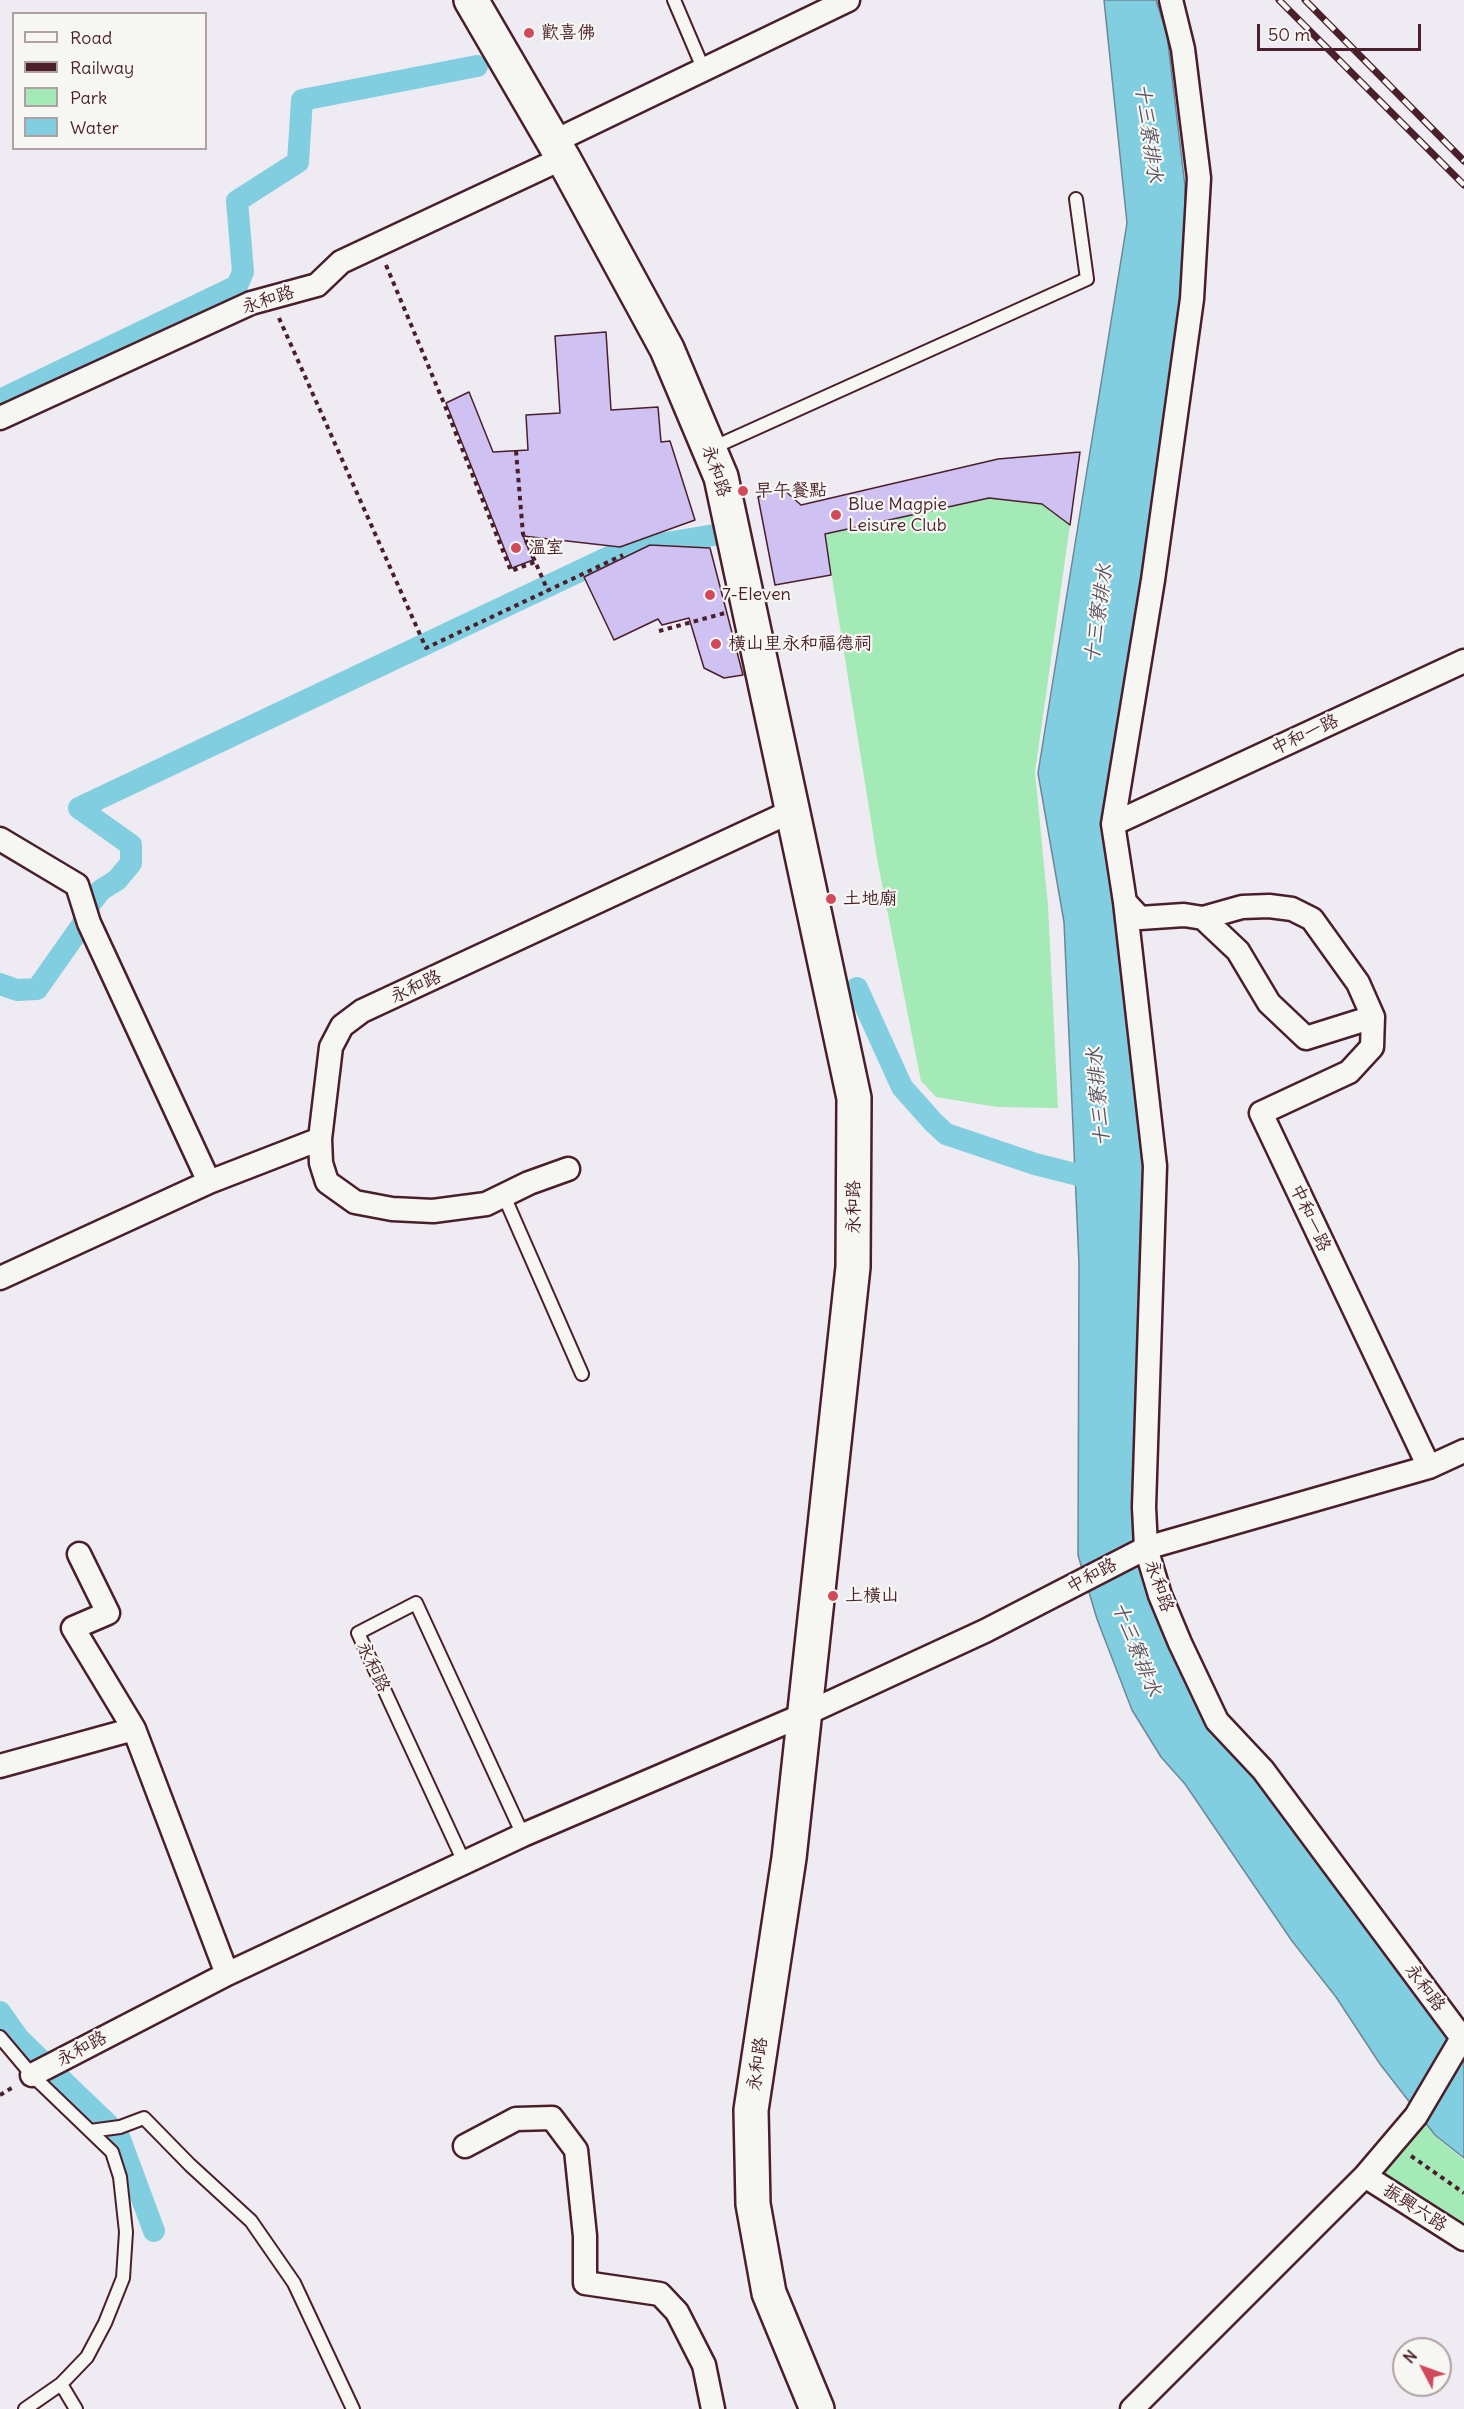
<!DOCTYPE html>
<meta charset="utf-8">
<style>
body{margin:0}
#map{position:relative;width:1464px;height:2409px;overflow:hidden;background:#eeebf2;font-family:Delius,sans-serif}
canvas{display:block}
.legend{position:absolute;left:12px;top:12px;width:195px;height:138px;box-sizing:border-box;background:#f6f6f2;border:2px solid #b1a0a2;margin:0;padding:8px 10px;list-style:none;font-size:18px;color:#4a1f2b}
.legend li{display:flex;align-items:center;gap:12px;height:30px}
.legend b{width:30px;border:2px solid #b1a0a2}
.north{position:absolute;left:1392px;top:2337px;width:60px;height:60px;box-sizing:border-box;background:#f6f6f2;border:2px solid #b1a0a2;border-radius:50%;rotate:311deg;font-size:16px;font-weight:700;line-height:24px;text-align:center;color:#4a1f2b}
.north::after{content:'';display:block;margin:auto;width:21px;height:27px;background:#d1495b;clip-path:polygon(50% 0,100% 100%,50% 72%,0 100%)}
.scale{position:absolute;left:1257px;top:24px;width:164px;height:27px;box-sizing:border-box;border:3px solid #4a1f2b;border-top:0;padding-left:8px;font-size:18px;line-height:21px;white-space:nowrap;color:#4a1f2b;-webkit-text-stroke:4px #f6f6f2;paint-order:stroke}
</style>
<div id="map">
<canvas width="1464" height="2409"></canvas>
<ul class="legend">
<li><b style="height:8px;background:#f6f6f2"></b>Road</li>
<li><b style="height:8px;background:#4a1f2b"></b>Railway</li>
<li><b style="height:16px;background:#a4eab7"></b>Park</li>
<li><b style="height:16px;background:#82cee1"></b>Water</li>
</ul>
<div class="north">N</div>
<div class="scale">50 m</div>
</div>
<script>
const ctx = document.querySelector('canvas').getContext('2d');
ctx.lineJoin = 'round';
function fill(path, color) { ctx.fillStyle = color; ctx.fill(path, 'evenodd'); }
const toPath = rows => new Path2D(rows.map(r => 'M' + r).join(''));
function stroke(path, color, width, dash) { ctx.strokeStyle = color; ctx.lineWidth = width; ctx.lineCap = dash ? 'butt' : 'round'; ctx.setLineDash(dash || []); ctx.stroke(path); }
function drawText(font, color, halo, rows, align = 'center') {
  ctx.font = font + ' Delius,"LXGW WenKai TC",sans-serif'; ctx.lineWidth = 4.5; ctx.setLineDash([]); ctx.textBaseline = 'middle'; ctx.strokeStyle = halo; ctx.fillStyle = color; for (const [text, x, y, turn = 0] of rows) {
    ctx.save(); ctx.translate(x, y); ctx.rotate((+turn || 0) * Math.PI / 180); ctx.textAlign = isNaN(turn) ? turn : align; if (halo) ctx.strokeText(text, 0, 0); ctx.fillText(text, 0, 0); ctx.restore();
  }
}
const green = toPath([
 [989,498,1042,504,1070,525,1035,772,1048,906,1058,1108,997,1107,936,1097,921,1081,878,864,825,534],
 [1419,2115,1434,2135,1464,2160,1464,2238,1368,2176]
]);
const water = toPath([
 [1104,0,1156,0,1167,35,1185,186,1185,299,1105,825,1148,1166,1157,1607,1259,1776,1464,2057,1464,2158,1435,2135,1380,2064,1336,1997,1292,1941,1185,1784,1161,1757,1132,1710,1097,1619,1078,1555,1079,1264,1064,922,1038,773,1127,223,1104,0]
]);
const canal = toPath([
 [0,400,237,286,243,272,237,201,298,162,302,100,477,66],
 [0,984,17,990,37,989,82,925,90,904,101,890,117,880,131,863,131,845,79,808,624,550,714,535],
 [857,988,902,1087,933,1122,946,1134,1035,1164,1106,1182],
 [0,2012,19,2039,118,2134,154,2231]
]);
const building = toPath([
 [606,332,611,410,658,407,661,442,670,441,695,520,620,547,523,536,533,560,512,568,446,403,469,392,493,452,528,450,526,415,560,413,555,336,606,332],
 [1080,452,1070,525,1042,504,989,498,825,534,831,575,775,585,758,497,783,489,801,505,998,459,1080,452],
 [650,545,710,548,743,675,724,678,704,668,689,618,662,625,658,619,614,640,584,577,650,545]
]);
const path = toPath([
 [386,265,443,401,511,571,535,562],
 [279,318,426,648,623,555],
 [516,451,523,534,548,591],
 [659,631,725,613],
 [0,2095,15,2086],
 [1411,2156,1464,2193]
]);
const service = toPath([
 [674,0,703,68],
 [710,449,1087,279,1076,199],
 [504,1196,582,1374],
 [464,1862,358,1633,416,1603,523,1835],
 [0,2037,32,2075,112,2152,120,2177,126,2232,123,2278,105,2323,87,2357,61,2384,25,2409],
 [90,2131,120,2127,144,2118,190,2165,251,2221,294,2283,353,2409],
 [61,2384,76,2409]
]);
const minor = toPath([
 [553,142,848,0],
 [0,418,251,303,317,285,341,262,563,158],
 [1113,824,1464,661],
 [0,839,77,885,89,923,209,1182],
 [1125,902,1140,918,1184,915,1203,918,1238,951,1269,1003,1306,1038,1373,1017,1372,1047,1349,1072,1261,1113,1429,1467],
 [1203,918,1242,907,1269,906,1292,909,1312,919,1358,983,1373,1017],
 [320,1139,321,1163,327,1182,355,1202,392,1209,433,1211,486,1204,529,1183,568,1169],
 [0,1278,209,1182,320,1139,331,1047,342,1026,362,1011,792,811],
 [79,1554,108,1613,73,1628,134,1729],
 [0,1766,134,1729,227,1974],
 [32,2075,227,1974,523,1835,803,1715,985,1631,1146,1548,1429,1467,1464,1451],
 [465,2146,516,2119,552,2118,576,2150,585,2236,585,2283,660,2294,677,2312,704,2365,713,2409],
 [1365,2176,1464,2239],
 [1132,2409,1365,2176,1416,2116,1462,2038,1263,1770,1217,1721,1180,1643,1160,1595,1146,1548,1144,1507,1155,1166,1125,902,1113,824,1153,580,1192,299,1199,178,1183,49,1171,0]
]);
const secondary = toPath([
 [471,0,563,158,667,349,721,477,854,1098,853,1267,789,1858,751,2110,753,2204,769,2293,817,2409]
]);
const rail = toPath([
 [1279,0,1464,185],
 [1305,0,1464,161]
]);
const markers = [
 [529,33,6,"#d1495b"],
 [743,491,6,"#d1495b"],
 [836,515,6,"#d1495b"],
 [516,548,6,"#d1495b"],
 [710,595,6,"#d1495b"],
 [716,644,6,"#d1495b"],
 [831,899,6,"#d1495b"],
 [833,1596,6,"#d1495b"]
];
const poiNames = [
 ["歡喜佛",541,33],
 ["早午餐點",755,491],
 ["Blue Magpie",848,505],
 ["Leisure Club",848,526],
 ["溫室",528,548],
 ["7-Eleven",722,595],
 ["橫山里永和福德祠",728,644],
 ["土地廟",843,899],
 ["上橫山",845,1596]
];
const streetNames = [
 ["永和路",268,300,-18],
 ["永和路",716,471,71],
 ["中和一路",1305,735,-25],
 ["永和路",416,987,-25],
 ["永和路",854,1207,-90],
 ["中和一路",1310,1218,65],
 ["中和路",1092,1576,-28],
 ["永和路",1159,1586,71],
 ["永和路",373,1667,65],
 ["永和路",1425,1988,53],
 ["永和路",82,2049,-28],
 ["永和路",758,2064,-82],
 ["振興六路",1415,2208,33]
];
const waterNames = [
 ["十三寮排水",1148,133,82],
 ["十三寮排水",1099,614,-82],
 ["十三寮排水",1099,1097,-95],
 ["十三寮排水",1136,1649,68]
];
fill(green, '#a4eab7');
fill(water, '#82cee1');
stroke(water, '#6c8898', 1.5);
stroke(canal, '#82cee1', 22);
fill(building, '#cfc1f2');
stroke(building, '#4a1f2b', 1.5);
stroke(service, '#4a1f2b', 16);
stroke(minor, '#4a1f2b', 27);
stroke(secondary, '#4a1f2b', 38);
stroke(path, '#4a1f2b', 4, [4.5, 4.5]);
stroke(service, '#f6f6f2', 12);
stroke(minor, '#f6f6f2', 22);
stroke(secondary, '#f6f6f2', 33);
stroke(rail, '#4a1f2b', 7);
stroke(rail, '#f6f6f2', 4.5, [14]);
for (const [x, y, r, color] of markers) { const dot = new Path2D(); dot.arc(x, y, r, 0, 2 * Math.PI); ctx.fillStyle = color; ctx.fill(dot); stroke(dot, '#f6f6f2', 2); }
drawText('18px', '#4a1f2b', '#f6f6f2', poiNames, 'left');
drawText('18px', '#4a1f2b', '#f6f6f2', streetNames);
drawText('italic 20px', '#5b5462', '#f6f6f2', waterNames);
</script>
